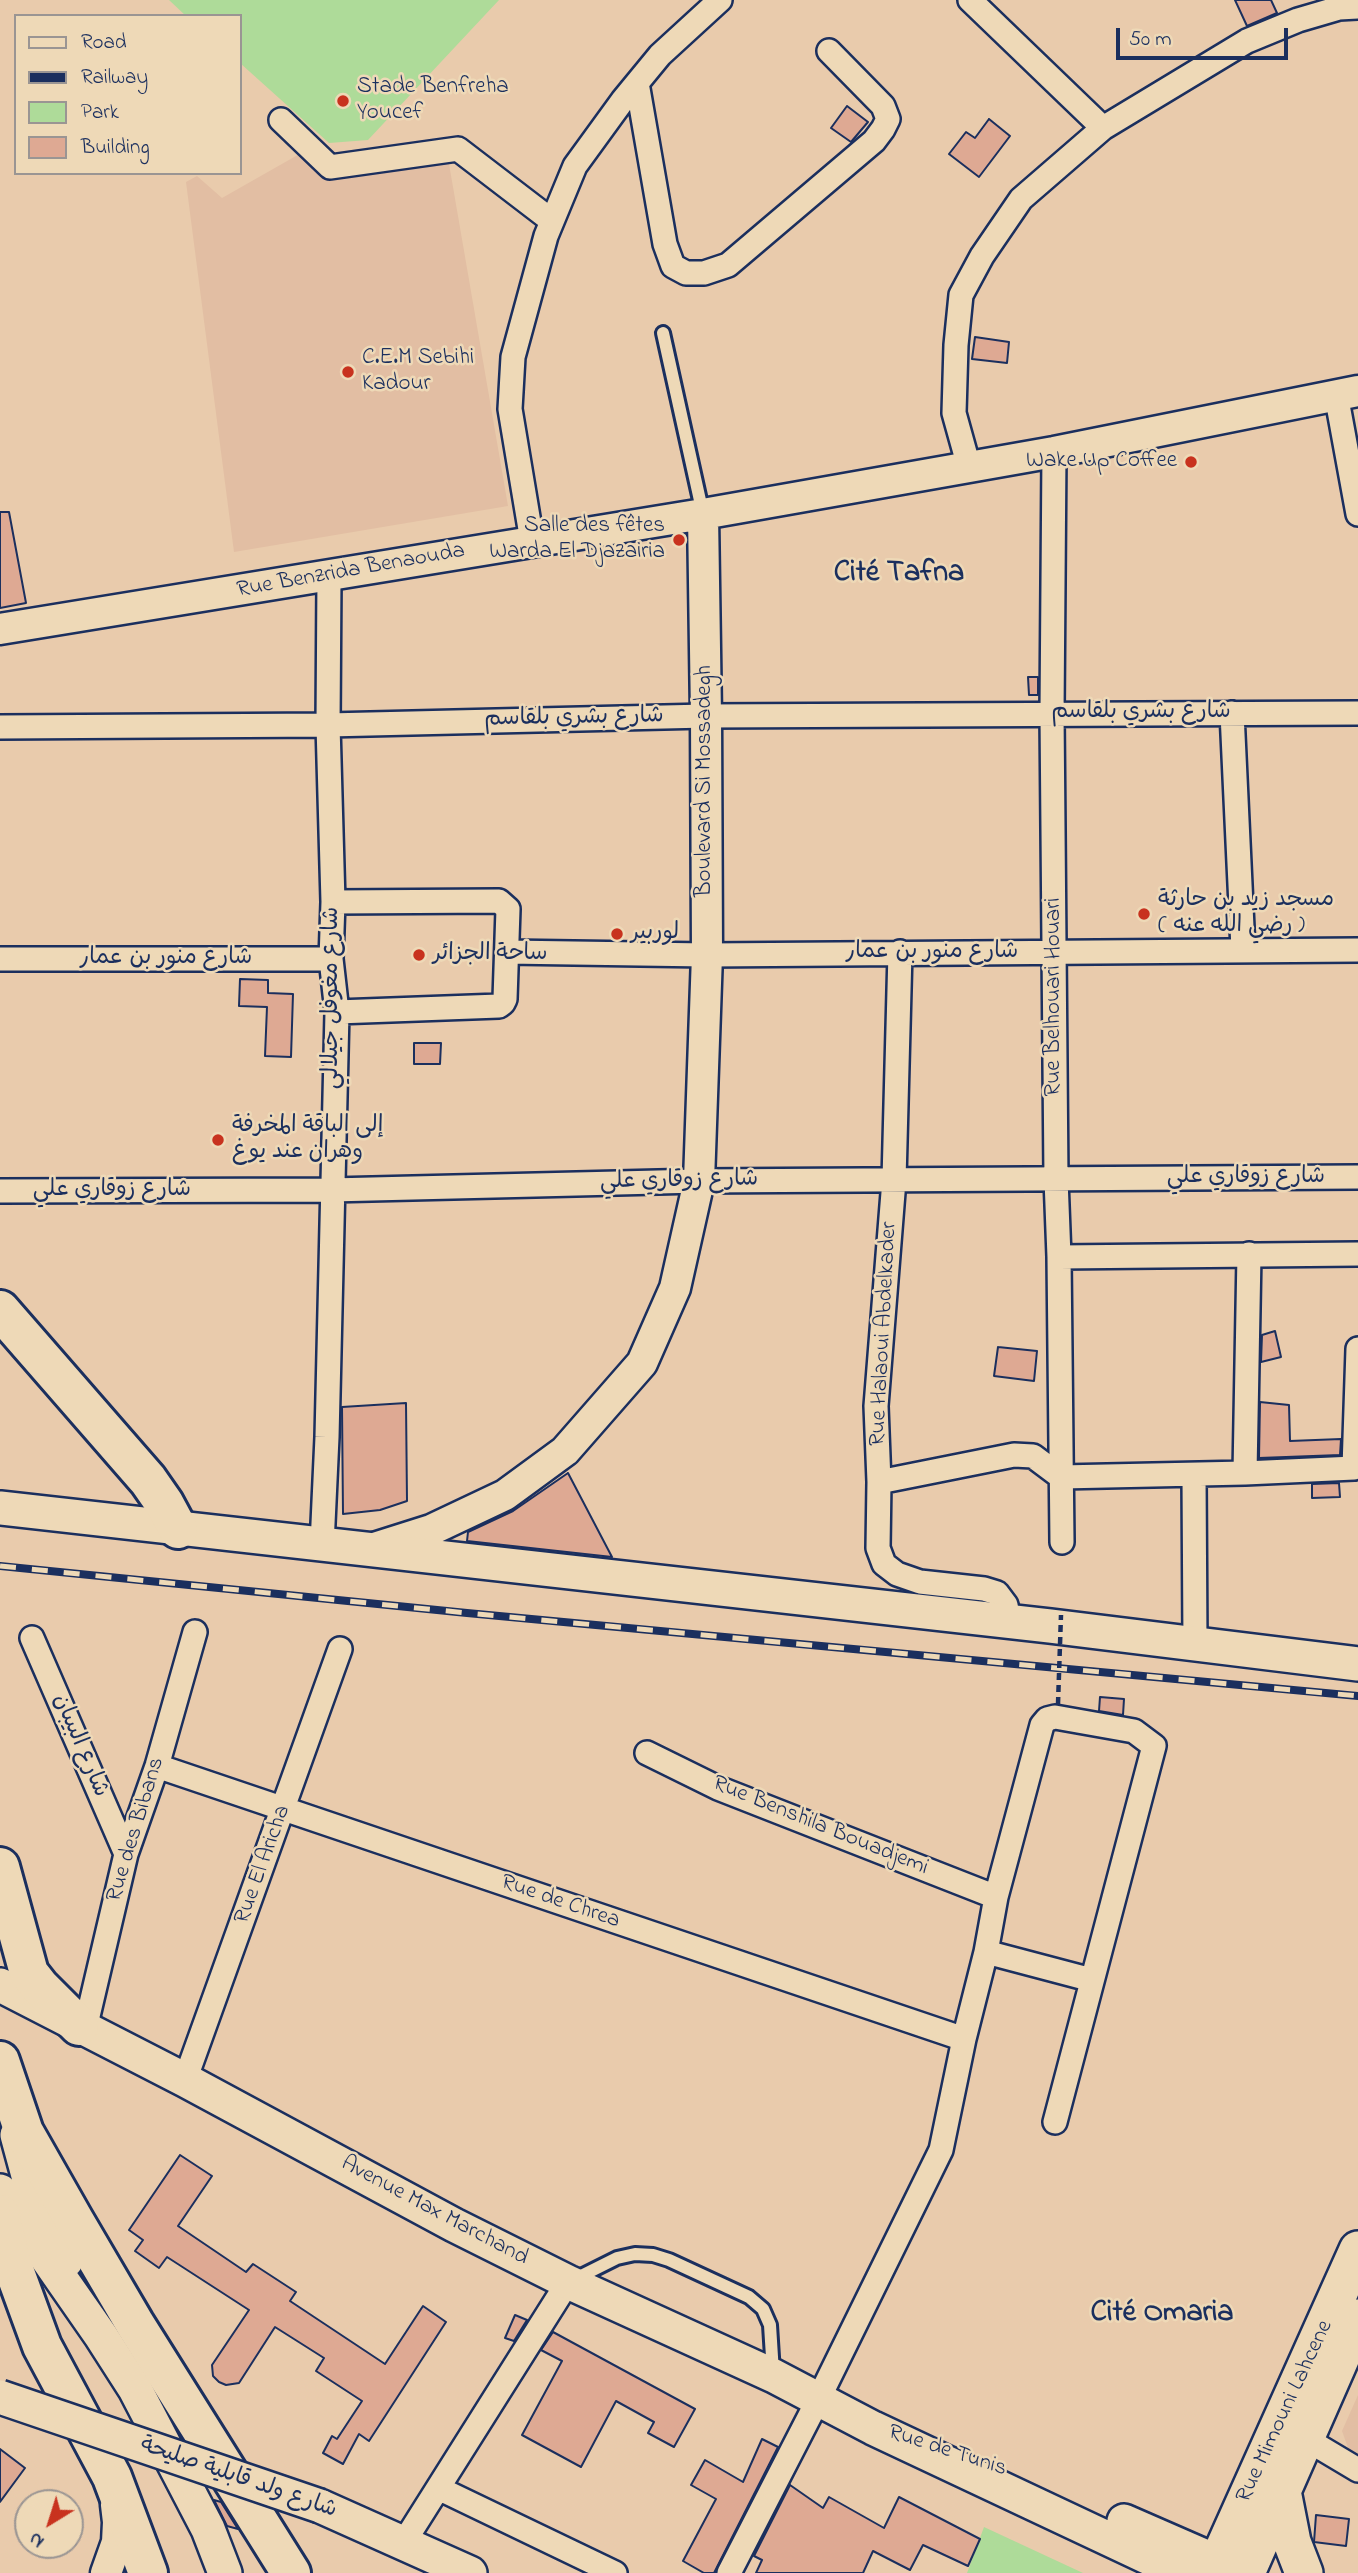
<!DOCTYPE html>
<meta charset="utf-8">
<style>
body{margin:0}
#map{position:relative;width:1358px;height:2573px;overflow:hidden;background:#e9cbac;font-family:"Indie Flower",sans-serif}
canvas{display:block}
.legend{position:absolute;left:14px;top:14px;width:228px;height:161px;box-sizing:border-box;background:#eed9b7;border:2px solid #9a9593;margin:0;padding:9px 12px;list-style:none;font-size:21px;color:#1b2f5e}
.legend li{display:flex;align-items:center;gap:14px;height:35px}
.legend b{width:35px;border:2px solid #9a9593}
.north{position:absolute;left:14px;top:2489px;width:70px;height:70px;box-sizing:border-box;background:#eed9b7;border:2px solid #9a9593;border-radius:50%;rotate:218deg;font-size:19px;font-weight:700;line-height:28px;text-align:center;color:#1b2f5e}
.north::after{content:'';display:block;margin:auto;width:24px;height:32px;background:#c8321e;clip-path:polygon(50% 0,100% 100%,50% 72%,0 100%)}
.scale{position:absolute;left:1116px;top:28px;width:172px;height:32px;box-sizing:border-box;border:4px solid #1b2f5e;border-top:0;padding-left:9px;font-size:21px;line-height:24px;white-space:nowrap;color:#1b2f5e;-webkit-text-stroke:5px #eed9b7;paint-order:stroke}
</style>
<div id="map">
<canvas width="1358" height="2573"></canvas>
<ul class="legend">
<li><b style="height:9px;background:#eed9b7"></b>Road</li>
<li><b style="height:9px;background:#1b2f5e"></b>Railway</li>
<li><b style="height:19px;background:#aedb99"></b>Park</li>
<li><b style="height:19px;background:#dea993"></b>Building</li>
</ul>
<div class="north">N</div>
<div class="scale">50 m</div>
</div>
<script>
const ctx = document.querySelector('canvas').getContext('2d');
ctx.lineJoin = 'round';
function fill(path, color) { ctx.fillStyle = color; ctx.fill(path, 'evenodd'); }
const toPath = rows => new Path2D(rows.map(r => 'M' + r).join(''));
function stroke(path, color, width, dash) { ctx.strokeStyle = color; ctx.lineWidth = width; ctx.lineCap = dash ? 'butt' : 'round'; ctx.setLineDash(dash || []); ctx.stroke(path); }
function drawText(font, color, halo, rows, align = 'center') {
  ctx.font = font + ' "Indie Flower","Playpen Sans Arabic",sans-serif'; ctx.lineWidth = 5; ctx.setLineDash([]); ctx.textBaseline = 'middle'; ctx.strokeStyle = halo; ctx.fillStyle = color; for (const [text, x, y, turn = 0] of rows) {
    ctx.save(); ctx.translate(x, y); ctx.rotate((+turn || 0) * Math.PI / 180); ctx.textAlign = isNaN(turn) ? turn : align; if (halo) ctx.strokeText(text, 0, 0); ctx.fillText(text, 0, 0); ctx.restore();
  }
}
const built = toPath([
 [310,148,320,178,448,158,508,506,234,552,186,182,197,176,222,198],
 [1358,2395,1358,2459,1351,2456,1342,2431]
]);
const green = toPath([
 [169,0,499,0,368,140,329,143,240,63,240,16,186,16],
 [984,2527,1083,2573,967,2573]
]);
const building = toPath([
 [1235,0,1271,0,1277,13,1247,26,1235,0],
 [847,106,868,122,851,142,831,128,847,106],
 [989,119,1010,136,979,177,949,154,966,132,975,138,989,119],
 [975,337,1009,342,1007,363,972,359,975,337],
 [0,512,9,512,26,603,0,608,0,512],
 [1028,677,1038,677,1038,695,1029,695,1028,677],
 [240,979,268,980,268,993,293,994,291,1057,265,1056,267,1007,239,1006,240,979],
 [414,1043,441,1043,440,1064,414,1064,414,1043],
 [1275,1331,1281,1357,1261,1362,1262,1335,1275,1331],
 [998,1347,1037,1351,1034,1381,994,1376,998,1347],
 [1260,1402,1289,1405,1290,1441,1341,1439,1340,1455,1259,1458,1260,1402],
 [406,1403,407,1501,380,1510,343,1514,342,1407,406,1403],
 [568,1473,612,1557,467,1541,468,1532,513,1511,568,1473],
 [1339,1483,1340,1497,1312,1498,1312,1484,1339,1483],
 [1100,1697,1124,1699,1123,1715,1099,1711,1100,1697],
 [180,2155,212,2176,178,2226,246,2272,253,2264,296,2292,290,2301,385,2364,423,2306,446,2322,369,2441,359,2434,343,2464,323,2453,332,2436,337,2439,362,2401,316,2371,324,2358,275,2327,239,2383,226,2385,219,2382,213,2376,212,2365,249,2310,167,2257,159,2268,135,2251,143,2240,129,2230,180,2155],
 [515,2315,527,2320,514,2341,505,2338,515,2315],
 [553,2332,695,2409,674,2447,648,2433,654,2422,616,2401,581,2467,522,2435,562,2361,541,2350,553,2332],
 [762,2439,778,2447,714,2573,704,2573,683,2561,716,2499,691,2485,705,2460,743,2482,762,2439],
 [0,2449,25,2468,0,2502,0,2449],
 [790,2485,823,2508,829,2497,884,2528,899,2497,980,2539,968,2566,923,2545,910,2570,873,2551,863,2573,756,2573,762,2560,754,2556,790,2485],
 [214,2500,221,2502,238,2529,227,2526,214,2500],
 [1316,2515,1349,2519,1346,2546,1314,2542,1316,2515]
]);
const service = toPath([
 [663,333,703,514],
 [575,2279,617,2258,635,2254,653,2255,669,2260,749,2297,763,2309,770,2325,773,2373]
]);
const minor = toPath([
 [970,0,1103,128],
 [637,83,665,244,673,266,686,273,704,273,728,265,874,141,883,129,888,119,883,106,829,51],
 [281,120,330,167,458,149,552,221],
 [1336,394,1358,514],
 [1054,452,1052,713,1056,1179,1059,1257,1062,1542],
 [969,467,954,413,956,345,961,295,982,256,1021,199,1103,128,1247,41,1298,20,1339,8,1358,7],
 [532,541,510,409,513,357,546,236,575,166,623,100,660,55,720,0],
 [1232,713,1243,949],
 [0,727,328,725,706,716,1358,713],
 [333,902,499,901,508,909,505,999,503,1003,499,1006,337,1012],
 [507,952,707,955,1358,950],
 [900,952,894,1180,876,1406,879,1482,878,1548,884,1564,897,1574,920,1582,984,1589,997,1593,1006,1605,1009,1622],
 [0,959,331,959],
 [0,1191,331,1190,699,1181,1358,1177],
 [1059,1257,1358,1254],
 [1354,1468,1358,1349],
 [1245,1473,1249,1254],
 [1194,1475,1195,1644],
 [879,1482,1014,1455,1033,1456,1061,1477,1245,1473,1354,1468,1358,1465],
 [322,1545,327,1437,337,1012,331,959,333,902,328,725,329,577],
 [32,1638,126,1854],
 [647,1753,718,1788,996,1897],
 [157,1766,964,2039],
 [986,1952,1092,1980],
 [85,2029,126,1854,157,1766,195,1632],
 [185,2080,340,1649],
 [1306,2439,1358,2470],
 [438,2488,615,2573],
 [404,2542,568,2282],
 [729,2573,818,2400,941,2150,964,2039,986,1952,996,1897,1042,1725,1047,1719,1055,1717,1134,1731,1154,1746,1055,2122]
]);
const tertiary = toPath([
 [0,629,703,514],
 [371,1549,431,1530,505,1495,565,1451,642,1363,675,1288,699,1181,707,955,706,716,703,514,1054,452,1358,391],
 [106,2573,117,2542,118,2522,116,2505]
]);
const secondary = toPath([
 [0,1508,1050,1626,1358,1664],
 [0,1985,185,2080,454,2225,568,2282,774,2376,873,2428,1181,2573],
 [17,2135,30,2183,66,2261],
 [0,2191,101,2336,135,2389,208,2529,225,2573],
 [320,2506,470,2573],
 [1124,2521,1218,2562,1225,2573]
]);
const primary = toPath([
 [1282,2491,1292,2542,1304,2573],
 [1213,2573,1358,2250],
 [1246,2573,1358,2318]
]);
const trunk = toPath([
 [0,1310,148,1480,164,1503,178,1529],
 [0,1867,29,1973,40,1987,79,2026],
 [0,2061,24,2132,74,2220,135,2324,291,2573],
 [0,2214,12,2264,42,2346,112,2477,148,2573]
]);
const rail = toPath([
 [0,1566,467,1613,1358,1696]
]);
const pathBridge = toPath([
 [1058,1704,1061,1615]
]);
const secondaryBridge = toPath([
 [0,2397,320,2506]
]);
const markers = [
 [343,101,7,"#c8321e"],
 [348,372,7,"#c8321e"],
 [1191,462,7,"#c8321e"],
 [679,540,7,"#c8321e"],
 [1144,914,7,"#c8321e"],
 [617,934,7,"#c8321e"],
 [419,955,7,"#c8321e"],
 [218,1140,7,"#c8321e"]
];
const poiNames = [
 ["Stade Benfreha",357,88],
 ["Youcef",357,114],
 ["C.E.M Sebihi",362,359],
 ["Kadour",362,385],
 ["Wake Up Coffee",1177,462,"right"],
 ["Salle des fêtes",665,527,"right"],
 ["Warda El Djazairia",665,553,"right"],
 ["مسجد زيد بن حارثة",1158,901],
 ["( رضي الله عنه )",1158,927],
 ["لوربير",631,934],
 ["ساحة الجزائر",433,955],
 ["إلى الباقة المخرفة",232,1127],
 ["وهران عند يوغ",232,1153]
];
const streetNames = [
 ["Rue Benzrida Benaouda",351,572,-10],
 ["شارع بشري بلقاسم",1141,713],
 ["شارع بشري بلقاسم",574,719,-1],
 ["Boulevard Si Mossadegh",706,781,-90],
 ["شارع منور بن عمار",932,953],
 ["شارع منور بن عمار",166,959],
 ["Rue Belhouari Houari",1055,997,-90],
 ["شارع مغوفل جيلالي",333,998,-90],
 ["شارع زوقاري علي",1246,1178],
 ["شارع زوقاري علي",679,1182,-1],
 ["شارع زوقاري علي",112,1191],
 ["Rue Halaoui Abdelkader",885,1334,-87],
 ["شارع البيبان",79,1746,67],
 ["Rue Benshila Bouadjemi",820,1827,22],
 ["Rue des Bibans",137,1830,-73],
 ["Rue El Aricha",264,1865,-70],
 ["Rue de Chrea",560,1903,19],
 ["Avenue Max Marchand",434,2212,28],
 ["Rue Mimouni Lahcene",1286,2412,-65],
 ["Rue de Tunis",947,2452,18],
 ["شارع ولد قابلية صليحة",238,2479,19]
];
const districtNames = [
 ["Cité Tafna",899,575],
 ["Cité Omaria",1162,2315]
];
fill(built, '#e2bea3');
fill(green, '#aedb99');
fill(building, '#dea993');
stroke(building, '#1b2f5e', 2);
stroke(service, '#1b2f5e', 18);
stroke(minor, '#1b2f5e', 28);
stroke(tertiary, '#1b2f5e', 35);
stroke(secondary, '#1b2f5e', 38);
stroke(primary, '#1b2f5e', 42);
stroke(trunk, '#1b2f5e', 44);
stroke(service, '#eed9b7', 12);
stroke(minor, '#eed9b7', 23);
stroke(tertiary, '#eed9b7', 30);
stroke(secondary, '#eed9b7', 33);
stroke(primary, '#eed9b7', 37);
stroke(trunk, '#eed9b7', 38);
stroke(rail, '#1b2f5e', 8);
stroke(rail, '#eed9b7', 5, [16]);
stroke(secondaryBridge, '#1b2f5e', 38, []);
stroke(pathBridge, '#1b2f5e', 4.5, [7, 5]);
stroke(secondaryBridge, '#eed9b7', 33);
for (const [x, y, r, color] of markers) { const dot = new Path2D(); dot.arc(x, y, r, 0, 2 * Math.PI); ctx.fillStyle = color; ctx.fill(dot); stroke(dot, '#eed9b7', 2.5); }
drawText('23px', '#1b2f5e', '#eed9b7', poiNames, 'left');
drawText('23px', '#1b2f5e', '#eed9b7', streetNames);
drawText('bold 30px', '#1b2f5e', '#eed9b7', districtNames);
</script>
